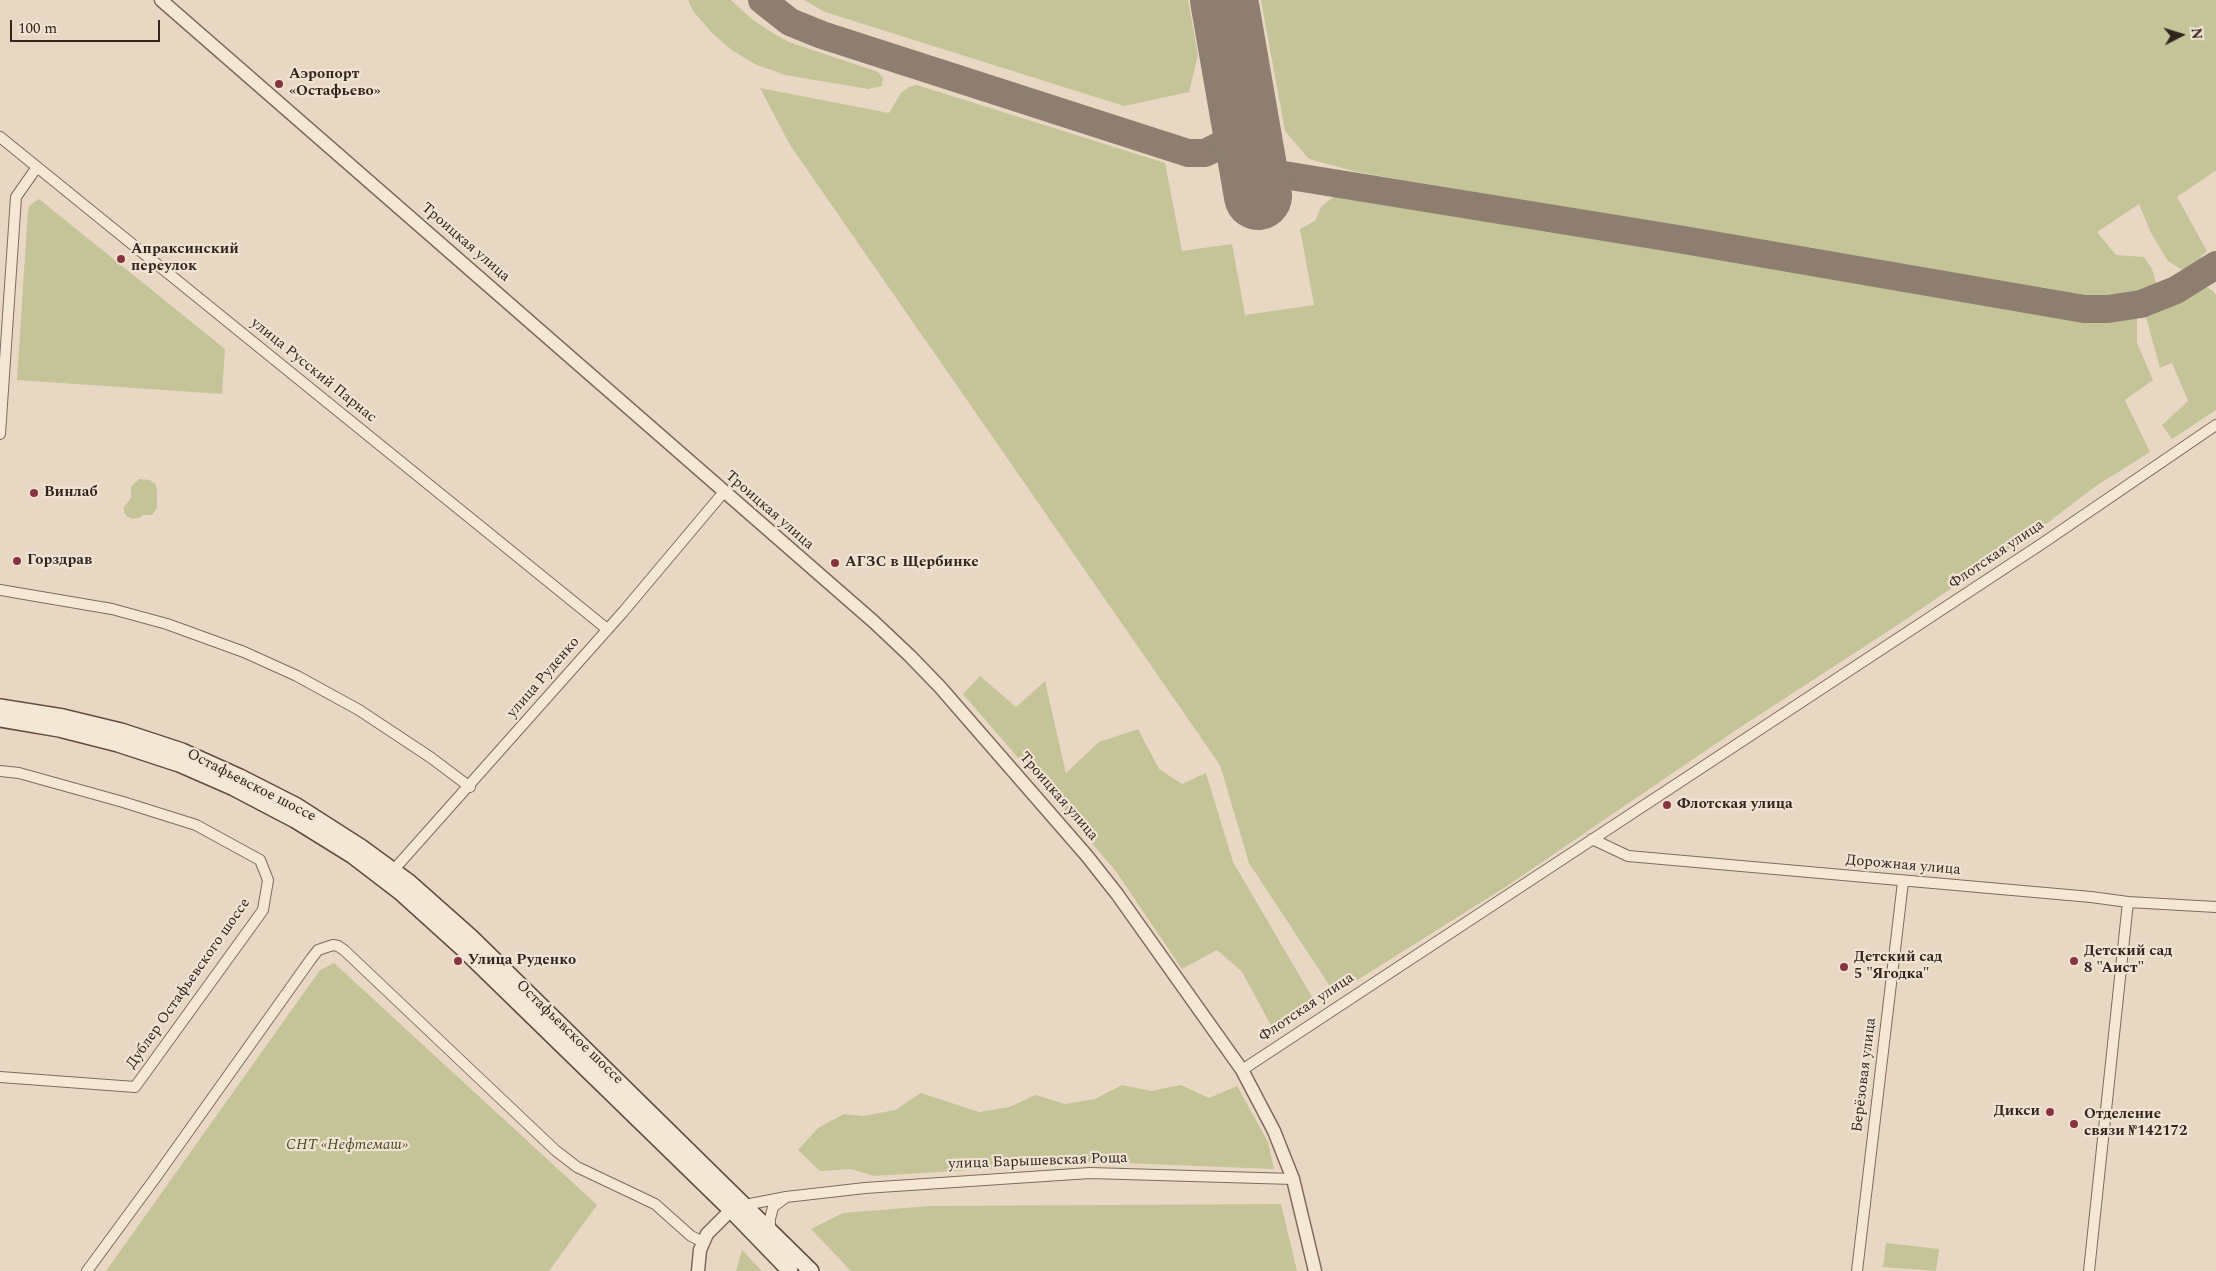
<!DOCTYPE html>
<meta charset="utf-8">
<style>
body{margin:0}
#map{position:relative;width:2216px;height:1271px;overflow:hidden;background:#e8d8c3;font-family:Spectral,serif}
canvas{display:block}
.north{position:absolute;left:2156px;top:10px;width:50px;height:50px;-webkit-text-stroke:4px #f0e3d2;paint-order:stroke;rotate:85deg;font-size:14px;font-weight:700;line-height:20px;text-align:center;color:#32251e}
.north::after{content:'';display:block;margin:auto;width:18px;height:22px;background:#32251e;clip-path:polygon(50% 0,100% 100%,50% 72%,0 100%)}
.scale{position:absolute;left:10px;top:20px;width:150px;height:22px;box-sizing:border-box;border:2px solid #32251e;border-top:0;padding-left:6px;font-size:15px;line-height:18px;white-space:nowrap;color:#32251e;-webkit-text-stroke:4px #f0e3d2;paint-order:stroke}
</style>
<div id="map">
<canvas width="2216" height="1271"></canvas>
<div class="north">N</div>
<div class="scale">100 m</div>
</div>
<script>
const ctx = document.querySelector('canvas').getContext('2d');
ctx.lineJoin = 'round';
function fill(path, color) { ctx.fillStyle = color; ctx.fill(path, 'evenodd'); }
const toPath = rows => new Path2D(rows.map(r => 'M' + r).join(''));
function stroke(path, color, width, dash) { ctx.strokeStyle = color; ctx.lineWidth = width; ctx.lineCap = dash ? 'butt' : 'round'; ctx.setLineDash(dash || []); ctx.stroke(path); }
function drawText(font, color, halo, rows, align = 'center') {
  ctx.font = font + ' Spectral,serif'; ctx.lineWidth = 4.5; ctx.setLineDash([]); ctx.textBaseline = 'middle'; ctx.strokeStyle = halo; ctx.fillStyle = color; for (const [text, x, y, turn = 0] of rows) {
    ctx.save(); ctx.translate(x, y); ctx.rotate((+turn || 0) * Math.PI / 180); ctx.textAlign = isNaN(turn) ? turn : align; if (halo) ctx.strokeText(text, 0, 0); ctx.fillText(text, 0, 0); ctx.restore();
  }
}
const green = toPath([
 [688,0,731,0,753,20,776,35,789,42,878,72,883,78,882,86,868,89,785,75,757,65,733,51,712,33,693,11],
 [804,0,1188,0,1198,55,1189,92,1124,106,825,12],
 [1261,0,2216,0,2216,173,2215,171,2177,197,2207,251,2201,256,2202,259,2184,271,2168,261,2151,233,2139,204,2097,232,2116,255,2144,257,2152,269,2157,286,2126,294,2090,297,1357,172,1309,159,1285,131],
 [917,85,1165,163,1182,251,1232,244,1245,315,1314,305,1300,229,1315,221,1321,207,1342,190,2047,309,2084,315,2137,313,2137,343,2153,380,2125,400,2150,452,2096,486,2046,524,1896,626,1736,730,1507,886,1335,994,1249,863,1220,765,790,145,760,88,889,113,901,93,909,87],
 [39,199,225,349,222,394,17,380,28,210,30,205],
 [2201,284,2213,291,2216,295,2216,410,2172,439,2162,425,2188,401,2172,363,2160,368,2144,310],
 [139,479,150,480,155,484,157,489,157,508,152,515,144,515,139,518,133,519,128,517,124,513,124,507,131,498,131,487],
 [980,676,1016,707,1045,681,1066,773,1099,742,1138,729,1159,769,1182,784,1206,773,1233,862,1315,1002,1272,1027,1242,972,1217,950,1182,969,1115,870,963,694],
 [334,963,597,1205,549,1271,106,1271,320,970],
 [1122,1085,1151,1091,1181,1085,1209,1098,1237,1086,1268,1142,1274,1169,1098,1162,874,1176,851,1169,820,1171,798,1150,818,1128,844,1114,863,1116,895,1110,921,1093,979,1112,1009,1107,1036,1095,1065,1104,1095,1099],
 [1281,1204,1297,1271,851,1271,811,1229,843,1213,930,1206],
 [1886,1243,1939,1249,1936,1271,1883,1267],
 [742,1250,762,1271,736,1271]
]);
const taxiway = toPath([
 [762,0,790,22,822,35,1188,153,1205,153,1225,143,1233,134,1240,120,1243,105],
 [1252,157,1273,172,1284,175,1678,239,2084,309,2108,309,2141,304,2176,290,2216,265]
]);
const runway = toPath([
 [1224,0,1258,196]
]);
const minor = toPath([
 [0,137,607,629],
 [0,434,16,197,37,167],
 [0,590,112,609,167,624,244,652,297,676,359,710,430,757,470,787],
 [0,771,19,773,123,802,196,825,260,860,268,880,263,910,135,1087,0,1077],
 [1592,839,1628,856,2091,897,2128,902,2216,907],
 [390,874,623,612,723,493],
 [1242,1070,2043,543,2216,425],
 [745,1205,786,1197,865,1188,1090,1173,1293,1179],
 [770,1230,770,1219,773,1207,785,1198],
 [87,1271,156,1177,311,959,318,950,333,945,338,946,344,950,555,1150,577,1167,655,1204,691,1236,703,1242],
 [1857,1271,1903,882],
 [2089,1271,2128,902]
]);
const tertiary = toPath([
 [161,0,874,622,910,656,940,687,1087,856,1117,894,1242,1070,1274,1131,1293,1179,1315,1271],
 [698,1271,700,1250,707,1234,731,1210,740,1207]
]);
const secondary = toPath([
 [0,707,63,717,121,731,182,751,240,777,297,806,361,847,409,882,471,937,811,1271],
 [0,719,59,729,118,744,179,764,234,788,295,820,353,856,400,892,462,948,731,1210,790,1271]
]);
const markers = [
 [279,84,5,"#88333f"],
 [121,259,5,"#88333f"],
 [34,493,5,"#88333f"],
 [17,561,5,"#88333f"],
 [835,563,5,"#88333f"],
 [1667,805,5,"#88333f"],
 [458,961,5,"#88333f"],
 [2074,961,5,"#88333f"],
 [1844,967,5,"#88333f"],
 [2050,1112,5,"#88333f"],
 [2074,1124,5,"#88333f"]
];
const poiNames = [
 ["Аэропорт",289,75],
 ["«Остафьево»",289,92],
 ["Апраксинский",131,250],
 ["переулок",131,267],
 ["Винлаб",44,493],
 ["Горздрав",27,561],
 ["АГЗС в Щербинке",845,563],
 ["Флотская улица",1677,805],
 ["Детский сад",2084,952],
 ["8 \"Аист\"",2084,969],
 ["Детский сад",1854,958],
 ["5 \"Ягодка\"",1854,975],
 ["Улица Руденко",468,961],
 ["Дикси",2040,1112,"right"],
 ["Отделение",2084,1115],
 ["связи №142172",2084,1132]
];
const streetNames = [
 ["Троицкая улица",465,243,41],
 ["улица Русский Парнас",313,371,39],
 ["Троицкая улица",769,511,41],
 ["Флотская улица",1997,555,-34],
 ["улица Руденко",544,678,-49],
 ["Остафьевское шоссе",251,786,27],
 ["Троицкая улица",1058,797,49],
 ["Дорожная улица",1903,866,5],
 ["Дублер Остафьевского шоссе",189,984,-55],
 ["Флотская улица",1307,1008,-34],
 ["Остафьевское шоссе",569,1033,44],
 ["Берёзовая улица",1865,1075,-83],
 ["улица Барышевская Роща",1038,1162,-2]
];
const parkNames = [
 ["СНТ «Нефтемаш»",347,1146]
];
fill(green, '#c4c498');
stroke(taxiway, '#8d7e70', 28);
stroke(runway, '#8d7e70', 68);
stroke(minor, '#806a5c', 12);
stroke(tertiary, '#806a5c', 15);
stroke(secondary, '#624c3f', 18);
stroke(minor, '#f4e7d5', 10);
stroke(tertiary, '#f4e7d5', 12);
stroke(secondary, '#f4e7d5', 15);
for (const [x, y, r, color] of markers) { const dot = new Path2D(); dot.arc(x, y, r, 0, 2 * Math.PI); ctx.fillStyle = color; ctx.fill(dot); stroke(dot, '#f0e3d2', 2); }
drawText('bold 15px', '#32251e', '#f0e3d2', poiNames, 'left');
drawText('15px', '#32251e', '#f0e3d2', streetNames);
drawText('italic 15px', '#474c27', '#f0e3d2', parkNames);
</script>
